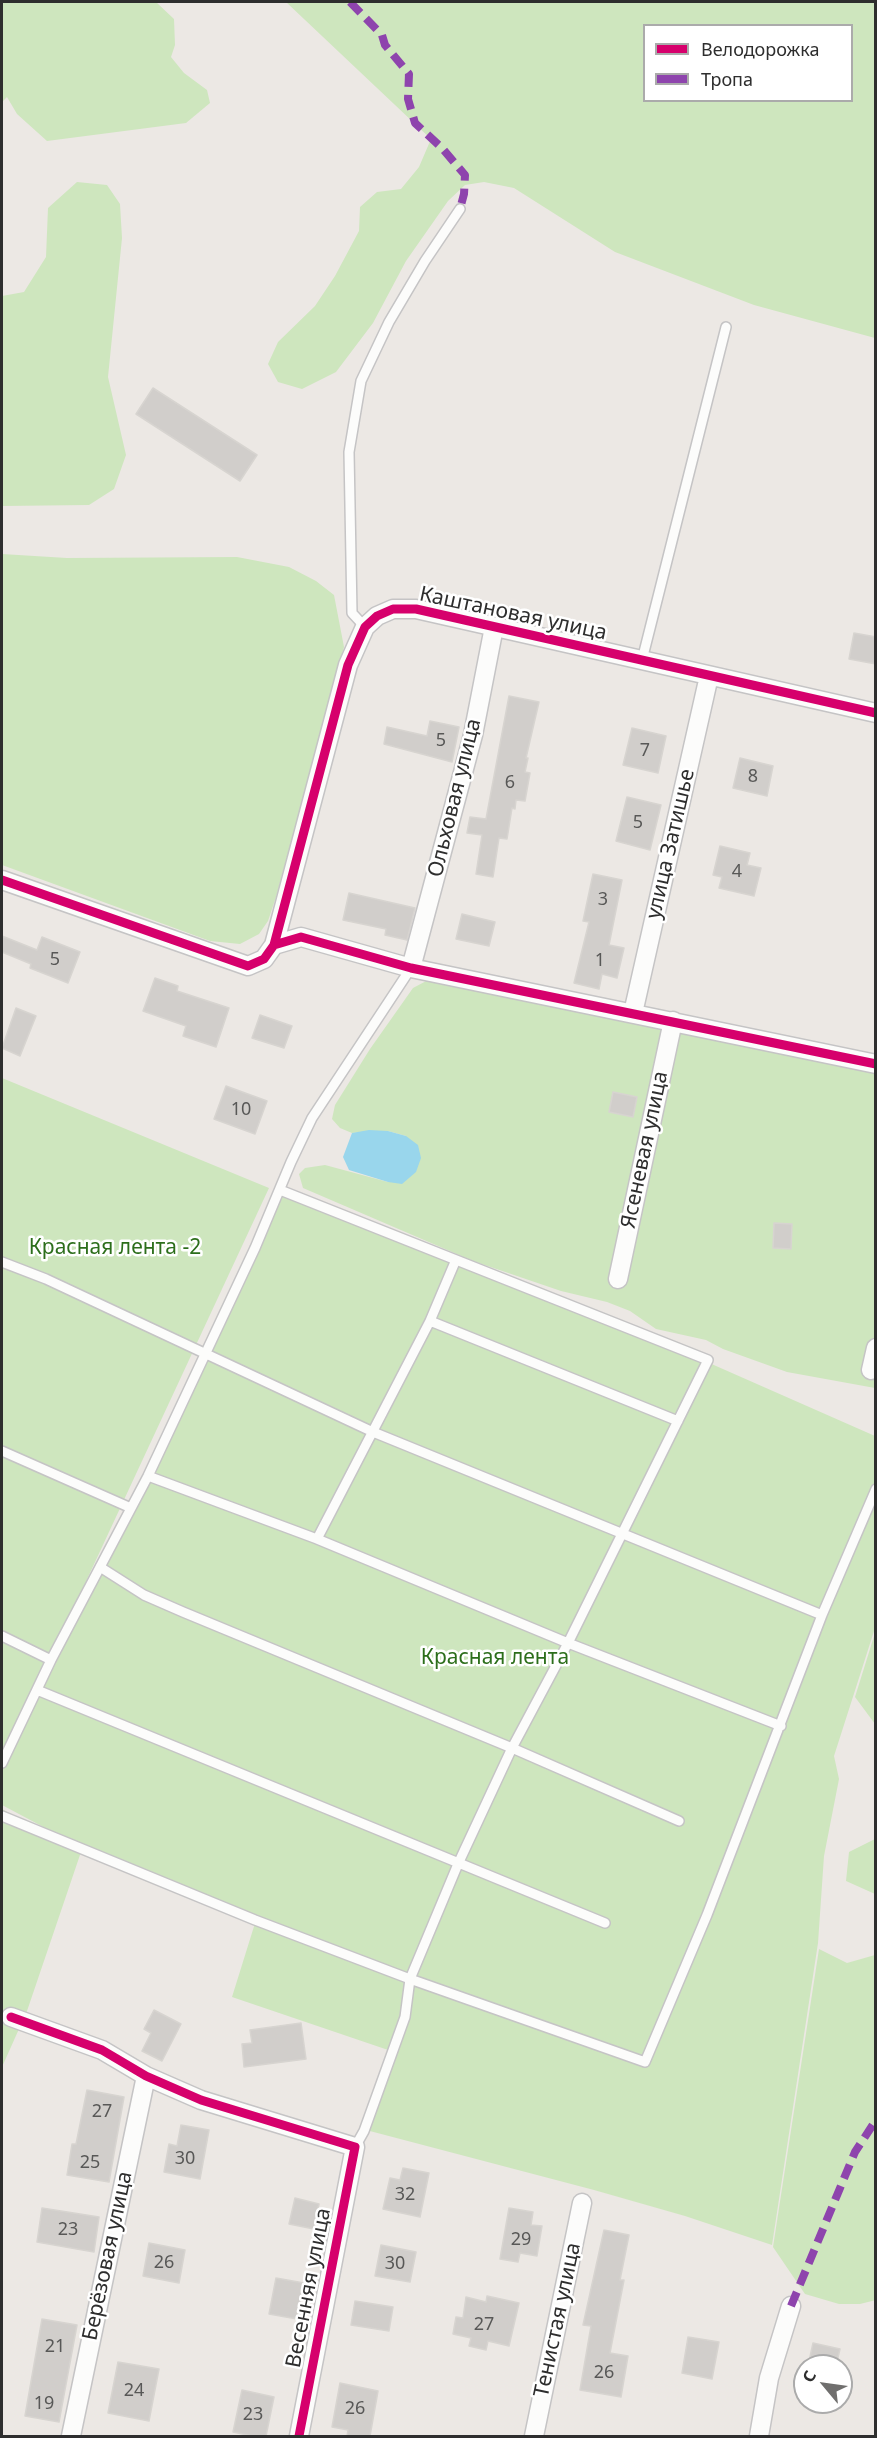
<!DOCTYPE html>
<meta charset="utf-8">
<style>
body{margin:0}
#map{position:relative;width:877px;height:2438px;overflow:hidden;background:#ece8e4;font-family:"Noto Sans",sans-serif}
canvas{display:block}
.frame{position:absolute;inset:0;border:3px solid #2e2e2e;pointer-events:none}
.legend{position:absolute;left:643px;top:24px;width:210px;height:78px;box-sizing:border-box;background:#fff;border:2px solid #ababab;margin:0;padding:8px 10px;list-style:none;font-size:18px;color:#2e2e2e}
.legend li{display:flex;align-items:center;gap:12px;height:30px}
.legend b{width:30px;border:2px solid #ababab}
.north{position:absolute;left:793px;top:2354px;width:60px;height:60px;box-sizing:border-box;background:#fff;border:2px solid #ababab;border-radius:50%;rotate:299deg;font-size:16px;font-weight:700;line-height:24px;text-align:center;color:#2e2e2e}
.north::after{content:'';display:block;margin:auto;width:21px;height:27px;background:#706f6e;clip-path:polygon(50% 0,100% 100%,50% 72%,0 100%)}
</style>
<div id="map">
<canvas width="877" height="2438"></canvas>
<div class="frame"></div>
<ul class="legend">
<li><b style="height:8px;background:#d6006c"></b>Велодорожка</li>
<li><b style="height:8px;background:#8e44ad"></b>Тропа</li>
</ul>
<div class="north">С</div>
</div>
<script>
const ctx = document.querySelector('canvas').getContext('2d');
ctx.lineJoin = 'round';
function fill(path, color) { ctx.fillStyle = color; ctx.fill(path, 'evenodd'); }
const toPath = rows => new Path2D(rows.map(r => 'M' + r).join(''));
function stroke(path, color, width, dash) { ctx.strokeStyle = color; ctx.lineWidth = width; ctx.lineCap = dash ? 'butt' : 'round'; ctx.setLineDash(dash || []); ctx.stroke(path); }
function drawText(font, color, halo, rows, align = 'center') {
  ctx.font = font + ' "Noto Sans",sans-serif'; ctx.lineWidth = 5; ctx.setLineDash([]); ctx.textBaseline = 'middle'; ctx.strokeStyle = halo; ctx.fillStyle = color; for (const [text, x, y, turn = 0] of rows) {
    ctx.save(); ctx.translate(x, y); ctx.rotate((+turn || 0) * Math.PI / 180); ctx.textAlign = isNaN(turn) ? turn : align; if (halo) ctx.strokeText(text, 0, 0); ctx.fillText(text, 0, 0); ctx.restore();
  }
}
const green = toPath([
 [2,2,156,2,174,19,175,45,171,57,184,73,207,90,210,103,186,123,47,141,17,114,7,97,2,102],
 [286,2,875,2,875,338,754,305,615,252,514,188,484,182,465,185,448,201,406,261,373,323,336,372,302,389,278,382,268,364,278,342,315,306,335,276,359,231,360,207,377,192,401,189,419,167,431,139],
 [644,26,852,26,852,100,644,100],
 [77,182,107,185,120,204,122,238,108,377,126,455,114,489,89,505,2,506,2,296,24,292,46,257,48,208],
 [2,554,67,558,237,557,289,567,316,581,334,595,344,647,276,897,268,921,259,934,240,944,210,941,2,865],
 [430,979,875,1071,875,1388,787,1372,723,1349,706,1340,656,1329,630,1311,607,1302,561,1291,473,1261,303,1188,299,1174,305,1168,325,1165,388,1182,406,1136,388,1131,352,1133,340,1128,332,1119,335,1105,370,1049,413,988],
 [2,1078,269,1188,2,1762],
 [280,1192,707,1362,875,1436,875,1628,834,1756,839,1779,824,1856,818,1943,772,2245,685,2216,594,2190,366,2130,394,2052,232,1997,256,1920,83,1848,2,1805,2,1770,97,1581],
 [875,1633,875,1724,855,1697],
 [2,1809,81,1852,27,2011,2,2067],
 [875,1839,875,1894,846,1881,849,1852],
 [819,1949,847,1963,875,1955,876,2300,860,2304,839,2304,805,2294,773,2247]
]);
const water = toPath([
 [369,1130,388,1131,406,1136,418,1145,421,1158,416,1172,402,1184,388,1182,349,1170,343,1157,352,1133]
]);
const building = toPath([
 [153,388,257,455,240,481,136,414,153,388],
 [854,633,876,637,876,664,849,659,854,633],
 [509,696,539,702,526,758,528,758,525,772,530,773,525,801,516,800,515,809,512,808,507,839,499,838,493,877,476,874,482,835,467,833,470,817,486,819,509,696],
 [430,721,459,727,452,762,384,744,387,727,427,736,430,721],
 [632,728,666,736,658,773,623,765,632,728],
 [740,758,773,766,767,796,733,788,740,758],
 [627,797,661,805,650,850,616,841,627,797],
 [720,846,750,853,747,865,761,868,754,896,719,888,722,877,713,875,720,846],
 [593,874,622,880,609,945,624,948,617,978,602,974,599,989,574,983,589,922,583,921,593,874],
 [349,893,415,908,407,940,385,935,386,929,343,920,349,893],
 [462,914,495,922,489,946,456,939,462,914],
 [2,936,37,950,42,937,80,952,68,983,30,968,31,964,2,952,2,936],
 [155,978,178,986,177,991,229,1008,216,1047,183,1036,186,1026,143,1011,155,978],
 [16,1008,36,1016,20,1056,2,1048,16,1008],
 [260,1015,292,1026,284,1048,252,1038,260,1015],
 [226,1086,267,1101,255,1134,214,1119,226,1086],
 [613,1092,637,1097,633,1117,609,1112,613,1092],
 [774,1223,792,1224,791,1249,773,1248,774,1223],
 [154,2010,181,2024,162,2061,142,2051,151,2033,144,2029,154,2010],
 [301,2023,306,2059,244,2067,242,2044,252,2043,250,2030,301,2023],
 [87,2090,124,2097,109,2182,67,2175,72,2144,76,2144,87,2090],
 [181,2125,209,2130,200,2179,164,2172,169,2144,177,2146,181,2125],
 [403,2168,429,2173,420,2217,383,2209,390,2178,400,2180,403,2168],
 [295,2198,319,2204,314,2229,289,2224,295,2198],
 [42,2208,99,2217,94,2252,37,2242,42,2208],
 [509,2208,533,2212,531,2225,542,2226,537,2256,520,2253,518,2262,500,2259,509,2208],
 [604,2230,629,2235,620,2280,624,2280,610,2353,628,2356,621,2397,580,2390,591,2326,583,2325,604,2230],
 [149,2243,185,2250,179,2283,143,2276,149,2243],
 [381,2245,416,2252,410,2282,375,2276,381,2245],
 [276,2278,304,2283,297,2319,269,2314,276,2278],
 [487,2296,519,2303,509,2346,488,2341,486,2350,469,2346,471,2338,453,2334,456,2317,463,2318,466,2297,486,2302,487,2296],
 [355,2301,393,2307,389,2331,351,2325,355,2301],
 [42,2319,77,2325,59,2422,25,2416,42,2319],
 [688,2337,719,2342,712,2379,682,2373,688,2337],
 [813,2343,840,2349,836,2366,808,2366,813,2343],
 [118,2362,159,2369,149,2421,108,2413,118,2362],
 [340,2383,378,2391,370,2436,347,2436,348,2430,332,2427,340,2383],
 [242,2390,274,2397,266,2436,252,2436,233,2432,242,2390]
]);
const service = toPath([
 [365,627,352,613,349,452,361,381,389,322,425,261,460,209],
 [642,660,726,327],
 [280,1190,708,1360,568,1643,512,1748,458,1864,410,1979,405,2017,364,2131,355,2147],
 [2,1262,46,1279,373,1432,822,1615],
 [430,1321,678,1421],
 [2,1451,131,1508],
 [148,1476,317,1539,568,1643,781,1726],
 [317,1539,430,1321,455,1262],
 [100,1567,144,1595,183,1612,512,1748,679,1821],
 [2,1636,51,1660],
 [37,1690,605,1923],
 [2,1763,51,1660,148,1476,255,1248,291,1162,312,1118,411,968],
 [2,1816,255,1920,410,1979,645,2062,707,1915,822,1615,876,1489]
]);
const minor = toPath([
 [2,880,248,966,264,959,274,945,301,937,411,968,876,1064],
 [274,945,348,665,365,627,377,616,393,609,416,609,876,713],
 [411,968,473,735,494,627],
 [633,1013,709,676],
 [618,1279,673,1021],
 [871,1370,876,1348],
 [11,2017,102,2050,146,2076,201,2100,355,2147,299,2436],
 [71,2436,146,2076],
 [534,2436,582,2203],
 [759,2436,769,2378,791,2306]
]);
const quiet = toPath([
 [350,2,382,35,385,45,409,74,408,99,415,123,442,148,465,175,464,194,460,209],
 [791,2306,855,2152,876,2120]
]);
const cycleway = toPath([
 [2,880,248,966,264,959,274,945,301,937,411,968,876,1064],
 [274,945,348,665,365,627,377,616,393,609,416,609,876,713],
 [11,2017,102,2050,146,2076,201,2100,355,2147,299,2436]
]);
const numberNames = [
 ["5",441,741],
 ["7",645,751],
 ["8",753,777],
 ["6",510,783],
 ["5",638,823],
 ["4",737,872],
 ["3",603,900],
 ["5",55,960],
 ["1",600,961],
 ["10",241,1110],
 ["27",102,2112],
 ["30",185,2159],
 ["25",90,2163],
 ["32",405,2195],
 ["23",68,2230],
 ["29",521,2240],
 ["26",164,2263],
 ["30",395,2264],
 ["27",484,2325],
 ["21",55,2347],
 ["26",604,2373],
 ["24",134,2391],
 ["19",44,2404],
 ["26",355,2409],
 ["23",253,2415]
];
const streetNames = [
 ["Каштановая улица",513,614,12],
 ["Ольховая улица",455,798,-76],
 ["улица Затишье",671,844,-77],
 ["Ясеневая улица",645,1150,-78],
 ["Берёзовая улица",108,2256,-78],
 ["Весенняя улица",309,2288,-79],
 ["Тенистая улица",558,2320,-78]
];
const parkNames = [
 ["Красная лента -2",115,1248],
 ["Красная лента",495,1658]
];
fill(green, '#cee6be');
fill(water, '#99d6ec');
fill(building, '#d1cecb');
stroke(building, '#d7d4d0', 1.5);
stroke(service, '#c5c4c5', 12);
stroke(minor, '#c5c4c5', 21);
stroke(service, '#fcfcfb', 9);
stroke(minor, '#fcfcfb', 18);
stroke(quiet, '#8e44ad', 8, [15, 8]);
stroke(cycleway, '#d6006c', 9);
drawText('18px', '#585857', null, numberNames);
drawText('21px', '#2e2e2e', '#fff', streetNames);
drawText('21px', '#2c6e1b', '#fff', parkNames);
</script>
